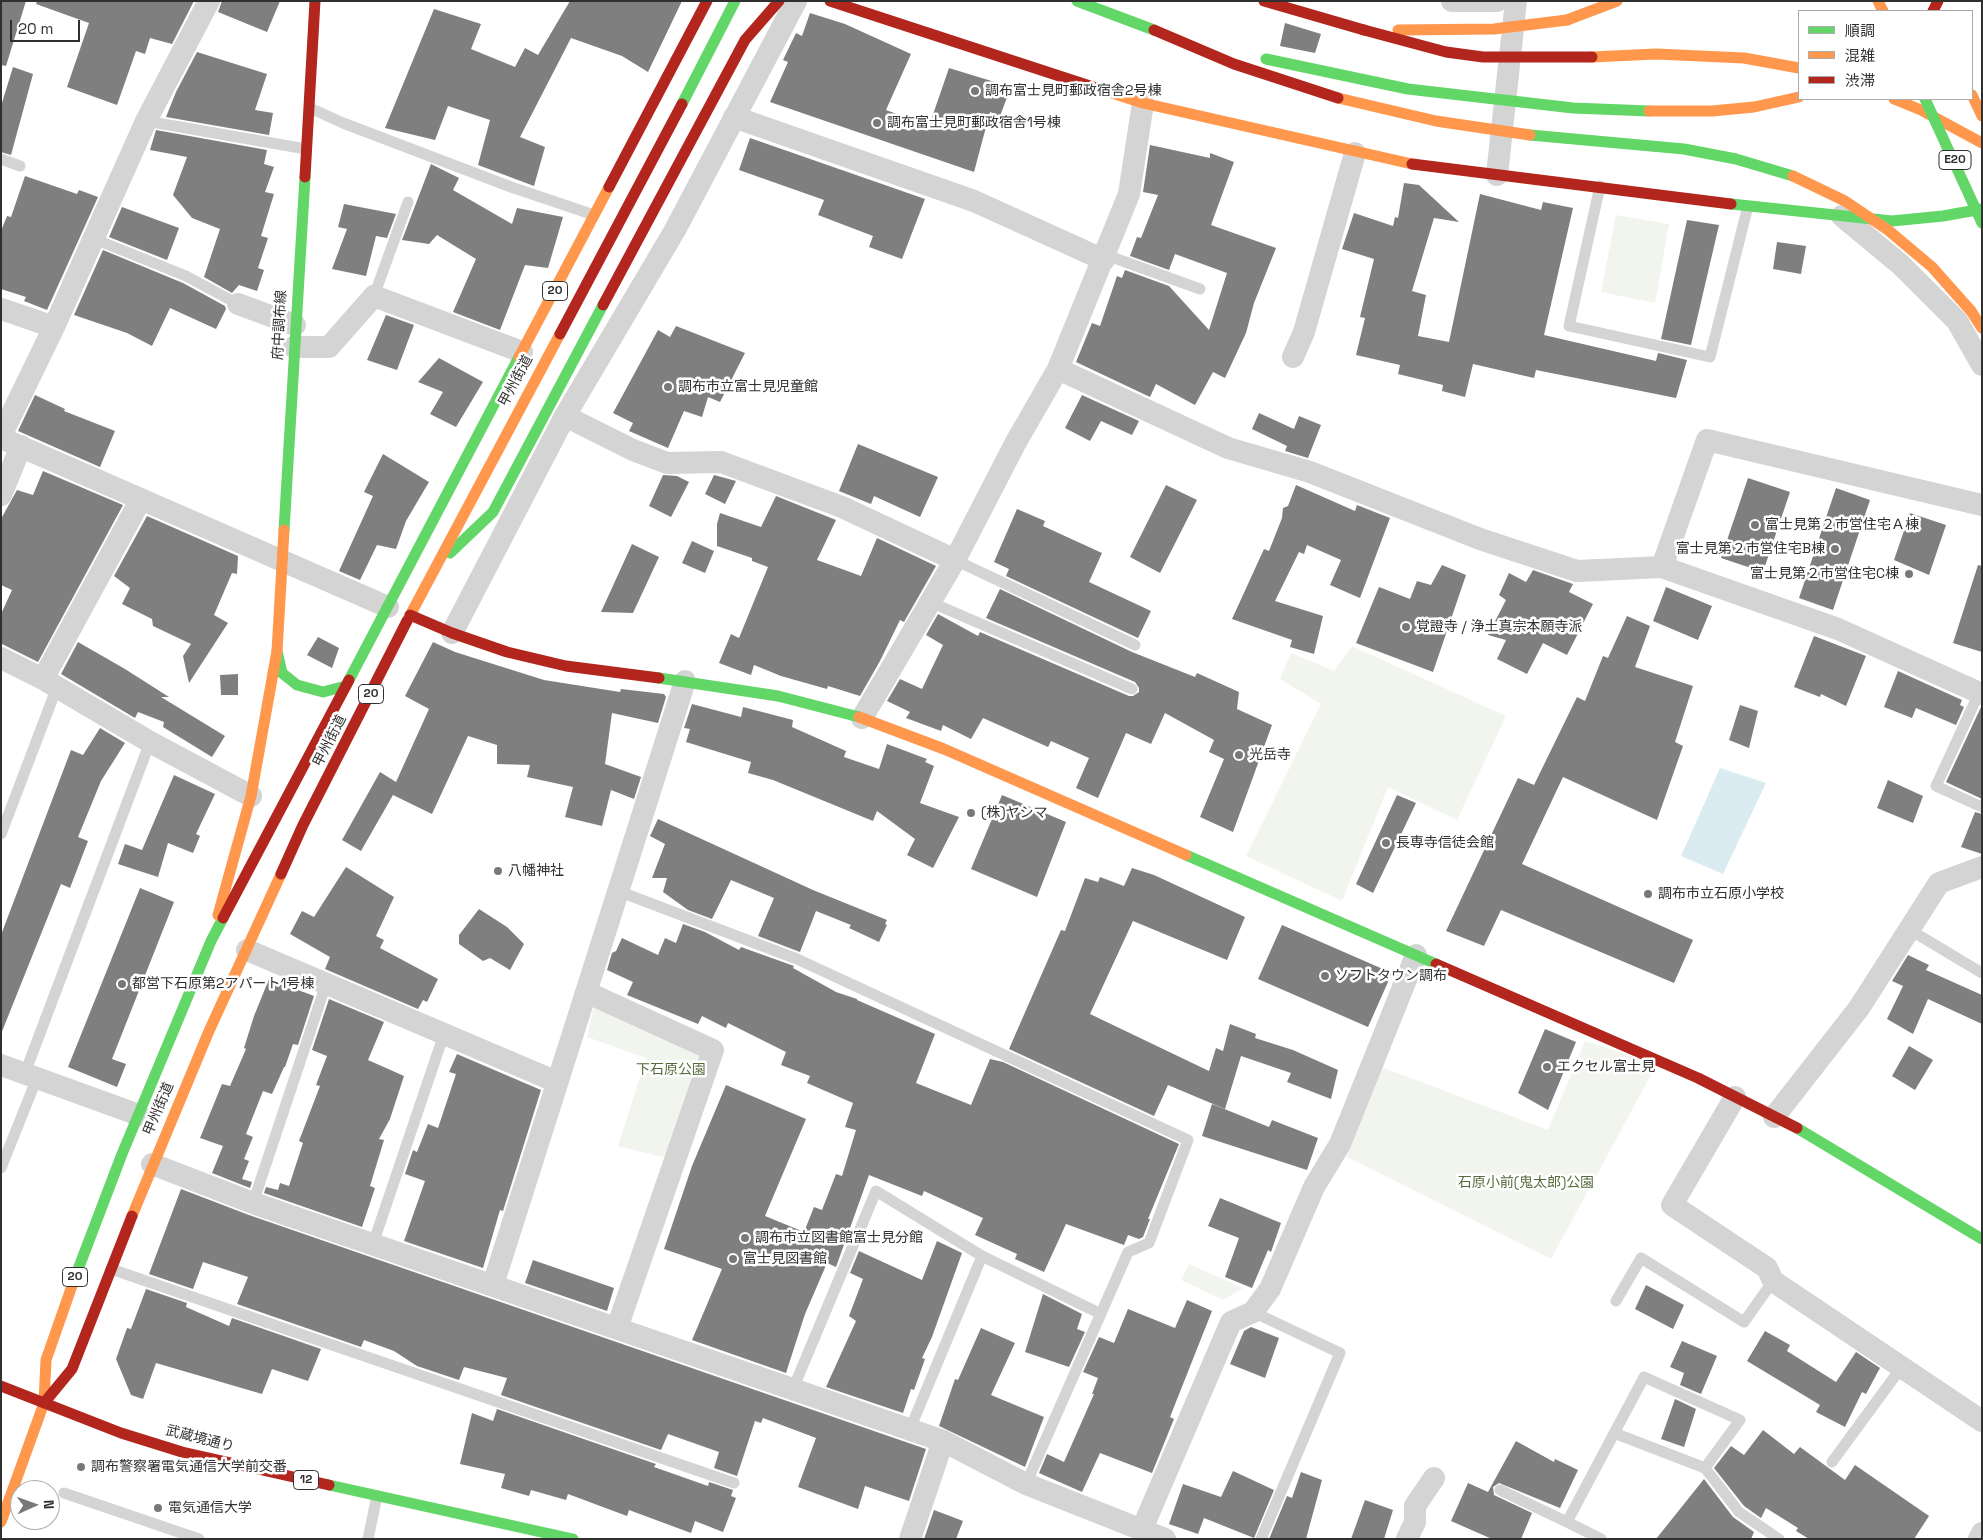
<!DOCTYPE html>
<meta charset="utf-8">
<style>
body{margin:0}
#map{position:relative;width:1983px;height:1540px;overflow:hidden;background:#fff;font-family:"Space Grotesk","Noto Sans JP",sans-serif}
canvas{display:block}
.frame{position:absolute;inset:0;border:2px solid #303030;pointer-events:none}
.legend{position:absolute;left:1798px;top:10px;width:175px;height:90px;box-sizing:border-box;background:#fff;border:1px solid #acacac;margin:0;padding:6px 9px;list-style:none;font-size:15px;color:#303030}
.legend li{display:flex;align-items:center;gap:10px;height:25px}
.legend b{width:25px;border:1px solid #acacac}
.north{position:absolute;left:10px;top:1480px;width:50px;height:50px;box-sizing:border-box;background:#fff;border:1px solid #acacac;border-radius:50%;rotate:88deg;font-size:14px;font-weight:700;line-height:20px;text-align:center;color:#303030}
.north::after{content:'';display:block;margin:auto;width:18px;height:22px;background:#787878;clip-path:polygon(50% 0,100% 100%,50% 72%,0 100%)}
.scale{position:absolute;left:10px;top:20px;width:70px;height:22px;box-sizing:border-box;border:2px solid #303030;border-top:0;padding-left:6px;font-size:15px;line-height:18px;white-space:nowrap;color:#303030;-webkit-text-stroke:4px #fff;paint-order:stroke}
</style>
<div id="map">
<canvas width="1983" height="1540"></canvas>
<div class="frame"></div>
<ul class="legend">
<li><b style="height:6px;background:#63d668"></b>順調</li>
<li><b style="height:6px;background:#ff974d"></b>混雑</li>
<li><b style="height:6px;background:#b3261e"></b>渋滞</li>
</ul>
<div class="north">N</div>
<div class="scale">20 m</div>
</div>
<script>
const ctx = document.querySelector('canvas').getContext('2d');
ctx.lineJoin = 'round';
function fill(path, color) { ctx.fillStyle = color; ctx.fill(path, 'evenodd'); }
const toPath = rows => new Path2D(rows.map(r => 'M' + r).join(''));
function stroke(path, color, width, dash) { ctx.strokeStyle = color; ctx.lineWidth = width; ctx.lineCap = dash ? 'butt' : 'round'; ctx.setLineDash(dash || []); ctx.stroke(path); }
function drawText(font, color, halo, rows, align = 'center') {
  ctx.font = font + ' "Space Grotesk","Noto Sans JP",sans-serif'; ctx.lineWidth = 5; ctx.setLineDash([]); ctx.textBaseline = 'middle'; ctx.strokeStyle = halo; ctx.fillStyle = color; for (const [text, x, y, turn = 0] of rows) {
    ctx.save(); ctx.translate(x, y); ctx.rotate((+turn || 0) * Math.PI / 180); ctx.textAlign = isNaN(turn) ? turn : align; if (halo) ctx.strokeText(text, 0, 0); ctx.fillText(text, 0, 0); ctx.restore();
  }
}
const green = toPath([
 [1616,215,1669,224,1655,303,1601,292],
 [1352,646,1506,716,1457,820,1388,787,1342,901,1246,856,1321,704,1280,679,1291,653,1334,671],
 [595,1002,705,1055,666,1158,618,1146,646,1058,587,1037],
 [1585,1041,1657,1064,1551,1259,1347,1157,1379,1066,1548,1130],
 [1189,1264,1243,1288,1223,1300,1181,1280]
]);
const water = toPath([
 [1720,768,1766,783,1723,874,1681,856]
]);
const building = toPath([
 [1,1,26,1,6,66,1,65],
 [37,1,194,1,172,44,150,38,145,54,136,51,117,105,67,87,89,23,36,4],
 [222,1,280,1,267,32,218,12],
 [570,1,682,1,648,72,622,56,571,38,520,137,545,147,534,186,478,165,490,120,448,106,435,140,385,128,434,9,481,24,471,49,515,67,525,48,538,55],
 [810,13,845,24,911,54,886,110,929,126,949,68,1011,87,1000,116,990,112,974,172,770,102,788,62,783,60,796,33,802,36],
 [1285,23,1321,34,1315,53,1280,46],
 [197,52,267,74,255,110,273,113,269,135,166,117,176,92],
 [13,67,33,74,11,155,1,152,1,106],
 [156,130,267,150,264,164,274,167,265,192,274,194,261,236,268,238,258,268,264,270,257,291,239,285,232,293,204,277,220,229,192,218,173,195,187,157,150,150],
 [750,138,925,199,902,259,869,247,873,236,818,215,824,200,739,170],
 [1150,145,1210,158,1210,153,1234,162,1211,225,1276,248,1254,303,1246,333,1225,378,1213,372,1195,405,1156,384,1150,397,1076,362,1092,323,1100,326,1117,276,1122,278,1125,270,1169,286,1209,330,1227,273,1175,254,1169,270,1130,256,1137,237,1141,238,1158,195,1143,192],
 [431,164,459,178,453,190,512,224,517,208,563,217,548,268,525,265,500,330,453,312,476,259,437,235,429,244,402,240],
 [25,176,77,194,79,190,98,197,47,310,24,301,26,297,1,289,1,231,7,216,11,217],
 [1404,183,1419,185,1459,222,1434,218,1412,291,1426,295,1418,336,1449,342,1480,194,1541,210,1543,202,1573,208,1544,335,1656,361,1658,353,1687,360,1676,398,1536,370,1534,378,1473,364,1465,397,1442,391,1443,385,1398,374,1400,365,1356,355,1365,318,1360,317,1374,259,1342,249,1354,213,1393,226,1395,217,1398,218],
 [344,204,396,214,387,238,376,236,366,276,332,269,347,229,338,227],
 [122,207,179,228,167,260,109,237],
 [1687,220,1719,225,1691,345,1661,339],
 [1777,242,1806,246,1801,274,1773,269],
 [103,250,183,283,225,306,226,309,216,329,170,308,152,346,127,333,74,315],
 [386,315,414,325,397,370,367,360],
 [676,326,745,353,720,402,708,397,702,417,684,411,668,448,629,431,633,423,613,413,658,330,670,337],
 [439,358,483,382,456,427,430,414,443,392,418,382],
 [35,395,65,409,64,411,115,431,100,467,18,431],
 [1082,395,1139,421,1132,435,1101,421,1090,441,1065,428],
 [1259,413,1294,429,1299,416,1321,425,1308,458,1285,451,1287,446,1252,429],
 [858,444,938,477,920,517,874,496,871,504,839,491],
 [383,454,429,482,406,521,396,549,377,545,360,580,339,571,373,496,364,492],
 [43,471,123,505,38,662,2,644,1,614,12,590,1,585,1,519,17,490,33,495],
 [663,475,677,476,689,482,671,517,649,506],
 [714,475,736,481,725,504,705,494],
 [1748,478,1790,492,1763,572,1721,558],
 [1166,485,1197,500,1160,573,1130,557],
 [1296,485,1355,511,1357,505,1390,518,1360,598,1330,585,1341,560,1307,545,1304,554,1299,552,1275,601,1323,616,1314,654,1290,647,1292,640,1232,619,1264,549,1269,551,1282,518,1283,508,1288,506],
 [1836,488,1870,500,1833,610,1799,598],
 [776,496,836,520,817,560,861,576,877,538,936,566,904,622,900,620,880,661,860,696,828,686,827,689,781,676,754,665,751,675,719,663,731,634,739,638,768,567,752,561,752,558,717,546,717,524,720,513,761,527],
 [1017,509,1045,521,1043,526,1102,553,1089,582,1151,611,1138,638,1006,576,1009,569,994,562],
 [1910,513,1946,525,1929,575,1894,560],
 [147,516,238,556,237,574,232,573,214,615,228,623,189,683,183,656,191,644,153,626,152,619,122,604,130,588,114,576],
 [692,541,714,551,705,573,682,563],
 [632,544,659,557,633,613,601,612],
 [1442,565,1466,575,1433,672,1356,643,1379,587,1410,599,1417,581,1431,585],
 [1978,565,1982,566,1982,652,1953,643],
 [1533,570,1573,584,1569,592,1593,604,1567,655,1543,643,1527,674,1497,659,1506,640,1488,635,1506,600,1499,595,1509,573,1526,582],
 [1666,587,1712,606,1698,640,1653,621],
 [1000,589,1132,652,1195,677,1197,673,1239,692,1237,709,1272,725,1233,832,1200,817,1224,759,1209,752,1214,740,1165,713,1151,744,1126,733,1098,798,1076,788,1089,758,1051,741,1048,747,983,718,971,739,943,725,941,731,906,718,910,712,887,701,900,679,922,689,943,645,926,635,938,614,978,636,980,632,1129,696,1133,696,1139,692,1139,688,1135,682,986,618],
 [1627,616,1650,626,1635,667,1693,686,1675,742,1683,746,1657,820,1563,777,1522,864,1693,940,1674,983,1501,910,1484,946,1446,931,1518,778,1534,785,1577,697,1585,701,1603,656,1608,658],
 [1814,636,1866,656,1846,706,1821,694,1820,697,1794,687],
 [318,637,339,648,332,668,307,655],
 [78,642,125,669,169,697,161,697,225,736,212,757,163,727,164,722,138,712,135,718,61,674],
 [433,642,455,652,544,680,620,692,621,689,664,694,666,697,658,723,612,713,605,764,641,777,634,799,611,790,602,826,565,817,573,787,527,777,530,765,497,764,497,745,468,736,432,814,393,795,361,851,342,840,380,772,396,782,429,709,405,696],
 [1898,671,1962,700,1960,705,1964,707,1956,725,1916,708,1912,718,1884,707],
 [238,674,238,695,221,695,220,675],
 [692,704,741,717,743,707,793,720,792,727,846,751,844,757,879,769,887,744,927,759,925,762,934,766,920,803,959,817,933,868,907,855,915,839,877,811,873,821,773,780,748,773,751,762,686,742,690,729,684,728],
 [1740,705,1758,711,1749,748,1729,740],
 [1981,707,1982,707,1982,799,1946,782],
 [100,728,125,743,101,781,78,837,88,841,70,888,61,884,1,1034,1,935,71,750,83,755],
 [174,775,215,794,196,834,200,836,193,853,168,843,158,877,118,864,125,844,142,850],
 [1888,780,1923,796,1913,823,1877,808],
 [1002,795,1066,822,1037,897,971,869],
 [1397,795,1416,803,1373,893,1356,884],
 [1975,812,1982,814,1982,854,1961,847],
 [658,819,813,890,887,920,885,924,887,925,879,942,849,928,851,925,816,911,800,952,758,936,774,898,731,880,712,919,688,910,663,892,667,878,652,878,665,844,650,836],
 [346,867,394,897,376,936,384,940,380,948,438,979,427,1002,423,1000,418,1009,325,969,330,957,290,934,302,911,314,917],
 [1132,868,1154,875,1245,917,1227,960,1133,921,1090,1014,1209,1071,1216,1048,1223,1051,1230,1024,1256,1034,1255,1038,1293,1050,1338,1070,1331,1099,1287,1082,1291,1073,1241,1056,1225,1109,1168,1085,1154,1116,1009,1049,1061,930,1065,931,1085,878,1098,882,1100,877,1124,886],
 [140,888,174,902,112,1059,126,1064,117,1087,68,1067],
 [479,909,507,927,524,944,510,970,490,958,483,961,459,944,459,935],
 [683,924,705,932,739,950,741,947,794,966,793,968,836,992,857,999,857,1000,935,1034,916,1083,971,1105,990,1059,1003,1062,1179,1144,1148,1219,1150,1219,1143,1237,1139,1239,1128,1235,1124,1245,1066,1224,1044,1272,1015,1259,1017,1254,975,1235,983,1218,924,1191,922,1196,869,1175,836,1267,827,1263,805,1314,786,1373,692,1340,722,1269,664,1249,692,1166,726,1085,806,1119,765,1216,804,1232,814,1207,822,1210,836,1174,842,1176,856,1130,845,1127,853,1103,807,1083,810,1076,781,1065,786,1052,728,1023,726,1028,702,1016,698,1024,627,995,633,982,607,970,612,953,616,951,622,938,658,955,665,938,676,943],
 [1282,925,1392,973,1368,1027,1258,979],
 [1908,955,1929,965,1926,970,1982,995,1982,1024,1928,999,1913,1034,1887,1019,1903,986,1892,981],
 [269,979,314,996,298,1045,293,1044,285,1067,284,1067,272,1094,263,1091,246,1134,253,1137,244,1159,249,1161,242,1179,252,1182,250,1188,212,1173,223,1146,200,1138,222,1084,230,1086,246,1049,244,1048,254,1016],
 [329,999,384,1022,368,1060,404,1076,390,1119,379,1139,384,1140,370,1186,375,1188,362,1227,264,1193,266,1187,278,1190,280,1183,289,1186,303,1143,299,1141,320,1086,316,1085,327,1056,312,1050],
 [1545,1029,1576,1042,1548,1110,1518,1093],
 [1909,1046,1933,1060,1915,1090,1892,1076],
 [457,1054,541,1090,503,1211,500,1210,483,1268,404,1241,425,1181,405,1174,413,1150,417,1152,428,1124,438,1128,456,1074,449,1072],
 [1212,1104,1269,1127,1272,1120,1318,1138,1307,1170,1202,1136],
 [181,1189,249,1215,926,1449,909,1501,865,1486,858,1509,798,1487,816,1438,763,1418,761,1423,755,1421,737,1476,714,1468,719,1452,668,1434,661,1450,501,1395,507,1378,464,1367,459,1380,417,1366,394,1351,364,1340,361,1347,237,1304,248,1277,203,1262,193,1289,149,1274],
 [1220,1198,1281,1223,1271,1252,1268,1250,1252,1288,1225,1277,1239,1238,1208,1226],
 [937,1241,962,1253,932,1337,922,1358,925,1359,914,1390,911,1389,903,1413,826,1387,856,1321,849,1316,863,1279,850,1273,859,1251,922,1280],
 [533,1260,614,1288,607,1311,525,1283],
 [1646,1285,1684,1305,1673,1329,1635,1309],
 [146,1289,187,1303,186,1307,229,1326,232,1318,321,1349,308,1381,272,1369,262,1394,156,1363,143,1399,131,1395,116,1359,127,1328,131,1329],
 [1043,1294,1082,1314,1077,1329,1085,1332,1069,1367,1025,1352],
 [1187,1300,1212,1311,1170,1417,1174,1419,1152,1473,1100,1453,1082,1492,1039,1473,1047,1454,1064,1462,1094,1394,1092,1394,1098,1378,1083,1372,1099,1337,1114,1343,1128,1309,1175,1328],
 [1251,1327,1279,1338,1265,1378,1230,1364,1244,1331],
 [981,1328,1015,1343,991,1395,1044,1417,1025,1467,939,1426,955,1379,958,1380],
 [1765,1331,1790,1345,1787,1351,1836,1382,1856,1352,1880,1368,1866,1394,1862,1392,1845,1427,1816,1412,1820,1405,1747,1361],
 [1682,1341,1717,1356,1701,1394,1680,1385,1684,1373,1670,1367],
 [1675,1399,1696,1409,1684,1447,1661,1439],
 [497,1409,656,1464,654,1467,708,1486,709,1482,733,1490,731,1496,736,1498,723,1532,695,1521,691,1533,629,1510,627,1516,568,1494,566,1500,531,1490,529,1496,501,1488,505,1474,460,1464,472,1413,493,1421],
 [1763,1430,1794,1454,1800,1447,1845,1480,1855,1465,1929,1516,1914,1539,1809,1539,1796,1531,1798,1528,1766,1508,1761,1518,1744,1506,1714,1468,1731,1446,1744,1455],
 [1516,1441,1554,1462,1555,1459,1578,1470,1560,1508,1499,1483,1493,1487,1494,1495,1532,1513,1521,1539,1492,1539,1451,1521,1468,1483,1488,1492],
 [1233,1471,1274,1490,1254,1538,1204,1518,1198,1534,1169,1524,1183,1484,1221,1497],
 [1301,1472,1322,1480,1306,1539,1269,1539,1287,1496,1292,1498],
 [1704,1479,1733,1517,1754,1532,1751,1539,1656,1539],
 [1365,1500,1393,1510,1384,1539,1351,1539],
 [934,1510,963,1521,956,1539,924,1539]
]);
const lane = toPath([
 [310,108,343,123,511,187,594,215],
 [146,121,306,149],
 [1,159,20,166],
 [1600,186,1569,326,1710,357,1748,206],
 [92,238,186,276,238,304],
 [1106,255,1200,289],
 [374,296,408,202],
 [955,560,1135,645],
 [930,602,1132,689],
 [1979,693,1936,786,1982,807],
 [1,834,57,687],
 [618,891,797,959,1188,1140,1149,1243,1128,1252,1026,1484],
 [1910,930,1982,973],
 [25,1073,150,742],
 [1,1168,37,1078],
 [253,1203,326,984],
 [373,1244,444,1034],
 [111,1269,734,1483],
 [1616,1301,1641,1258,1744,1322,1773,1281],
 [1253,1312,1340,1353,1261,1539],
 [793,1389,876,1191,982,1256,1101,1314],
 [910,1429,982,1256],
 [1614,1433,1705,1468,1739,1512,1779,1539],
 [1832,1462,1901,1368],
 [1500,1490,1567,1522],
 [64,1493,199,1539],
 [368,1539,377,1496],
 [1601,1539,1567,1522,1644,1377,1740,1420,1705,1468]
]);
const street = toPath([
 [1452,1,1497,1],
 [734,117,974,201,1104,260],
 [1497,175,1516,1],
 [1842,216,1901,265,1957,321,1982,365],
 [238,304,295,325],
 [1,309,54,327],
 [294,347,329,347,374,296,522,352],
 [1293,357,1304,332,1355,153],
 [1058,369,1228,448,1310,472,1480,539,1577,571,1662,567,1838,629,1982,694],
 [565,416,633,450,667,463,721,462,842,507,955,560],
 [1,436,54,327,146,121,209,1],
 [1,438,388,607],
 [1,495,21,446],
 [1662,567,1707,440,1982,505],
 [452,633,565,416,675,230,796,1],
 [1,658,43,679,150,742,251,796],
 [43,679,141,499],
 [862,718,955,560,1016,442,1058,369,1129,194,1143,103],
 [247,950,557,1082],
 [586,992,713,1050,617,1328],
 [1,1065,139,1115],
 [1735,1097,1672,1205,1767,1268,1773,1281,1982,1421],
 [1774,1117,1859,1008,1939,883,1982,867],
 [152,1164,253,1203,943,1441,1026,1484,1165,1539],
 [493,1285,685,681],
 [1142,1529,1231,1322,1253,1312,1270,1289,1314,1187,1340,1144,1416,955],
 [910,1539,943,1441],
 [1407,1539,1415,1522,1415,1506,1434,1478],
 [1979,1539,1982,1533]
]);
const fast = toPath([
 [1077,1,1154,30],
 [682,104,735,1],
 [1731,204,1892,221,1943,216,1982,209],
 [284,530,305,177],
 [450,553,493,512,603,305],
 [277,651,282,673,297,685,323,692,346,686],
 [659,678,778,696,859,717],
 [349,680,519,357],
 [1186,855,1436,964],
 [1797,1128,1982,1239],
 [74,1280,122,1154,211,941,223,918],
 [329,1485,573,1539]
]);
const slow = toPath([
 [1878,1,1883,11],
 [1567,20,1617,1],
 [1592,57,1656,54,1744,58,1799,68],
 [1093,87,1143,103,1412,164],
 [1972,95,1982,116],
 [1894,99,1921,110,1982,143],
 [1971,311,1982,328],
 [519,357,609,187],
 [407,621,560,334],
 [859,717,944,749,1186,855],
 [218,915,251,796,277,651,284,530],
 [132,1216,209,1031,281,874],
 [1,1522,44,1403,46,1360,74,1280]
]);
const jam = toPath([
 [830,1,1093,87],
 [1264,1,1364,30],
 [1933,11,1938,1],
 [1412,164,1731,204],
 [305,177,315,1],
 [609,187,707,1],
 [603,305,745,40,779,1],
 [560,334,682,104],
 [410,615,452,633,507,652,566,666,659,678],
 [281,874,303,825,407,621],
 [223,918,349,680],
 [1436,964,1698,1078,1797,1128],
 [1,1386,121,1433,182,1452,329,1485],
 [44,1403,72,1369,132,1216]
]);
const fastBridge = toPath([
 [1266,59,1408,89,1573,108,1649,111],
 [1925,99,1982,223],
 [1530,135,1684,149,1736,159,1793,176]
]);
const slowBridge = toPath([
 [1398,30,1494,29,1567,20],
 [1338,98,1436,121,1530,135],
 [1649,111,1712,111,1754,107,1799,97],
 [1793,176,1845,201,1888,230,1932,267,1971,311]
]);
const jamBridge = toPath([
 [1154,30,1234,64,1338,98],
 [1364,30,1446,52,1483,57,1592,57]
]);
const markers = [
 [975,91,5,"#787878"],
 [877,123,5,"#787878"],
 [668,387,5,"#787878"],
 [1755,525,5,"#787878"],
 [1835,549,5,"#787878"],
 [1909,574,5,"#787878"],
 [1406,627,5,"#787878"],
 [1239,755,5,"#787878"],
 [971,813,5,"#787878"],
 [1386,843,5,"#787878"],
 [498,871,5,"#787878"],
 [1648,894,5,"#787878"],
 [1325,976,5,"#787878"],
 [122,984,5,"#787878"],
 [1547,1067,5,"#787878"],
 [745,1238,5,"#787878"],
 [733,1259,5,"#787878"],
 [81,1467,5,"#787878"],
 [158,1508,5,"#787878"]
];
const shields = [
 [1955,160,32],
 [555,291,25],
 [371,694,25],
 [75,1277,25],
 [306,1480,25]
];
const shieldNames = [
 ["E20",1955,160],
 ["20",555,291],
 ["20",371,694],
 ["20",75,1277],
 ["12",306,1480]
];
const poiNames = [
 ["調布富士見町郵政宿舎2号棟",985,91],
 ["調布富士見町郵政宿舎1号棟",887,123],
 ["調布市立富士見児童館",678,387],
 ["富士見第２市営住宅Ａ棟",1765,525],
 ["富士見第２市営住宅B棟",1825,549,"right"],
 ["富士見第２市営住宅C棟",1899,574,"right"],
 ["覚證寺 / 浄土真宗本願寺派",1416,627],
 ["光岳寺",1249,755],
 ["(株)ヤシマ",981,813],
 ["長専寺信徒会館",1396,843],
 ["八幡神社",508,871],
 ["調布市立石原小学校",1658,894],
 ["ソフトタウン調布",1335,976],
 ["都営下石原第2アパート1号棟",132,984],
 ["エクセル富士見",1557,1067],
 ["調布市立図書館富士見分館",755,1238],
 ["富士見図書館",743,1259],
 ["調布警察署電気通信大学前交番",91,1467],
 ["電気通信大学",168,1508]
];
const streetNames = [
 ["府中調布線",280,325,-87],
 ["甲州街道",516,381,-62],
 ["甲州街道",330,741,-63],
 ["甲州街道",159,1109,-67],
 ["武蔵境通り",200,1439,14]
];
const parkNames = [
 ["下石原公園",671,1070],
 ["石原小前(鬼太郎)公園",1526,1183]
];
fill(green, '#f2f5ed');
fill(water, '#dbebf2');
fill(building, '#7f7f7f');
stroke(lane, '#d4d4d4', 11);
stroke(street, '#d4d4d4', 22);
stroke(fast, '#63d668', 11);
stroke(slow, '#ff974d', 11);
stroke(jam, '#b3261e', 11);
stroke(fastBridge, '#63d668', 11);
stroke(slowBridge, '#ff974d', 11);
stroke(jamBridge, '#b3261e', 11);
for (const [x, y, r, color] of markers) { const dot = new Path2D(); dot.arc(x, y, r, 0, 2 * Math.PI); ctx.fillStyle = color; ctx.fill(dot); stroke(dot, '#fff', 2); }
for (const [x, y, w] of shields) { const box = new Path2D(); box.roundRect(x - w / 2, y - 9.5, w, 19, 4); ctx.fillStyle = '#fff'; ctx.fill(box); stroke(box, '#303030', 1); }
drawText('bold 12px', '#303030', null, shieldNames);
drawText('14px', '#303030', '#fff', poiNames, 'left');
drawText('14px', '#303030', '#fff', streetNames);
drawText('14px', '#576c3d', '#fff', parkNames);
</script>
